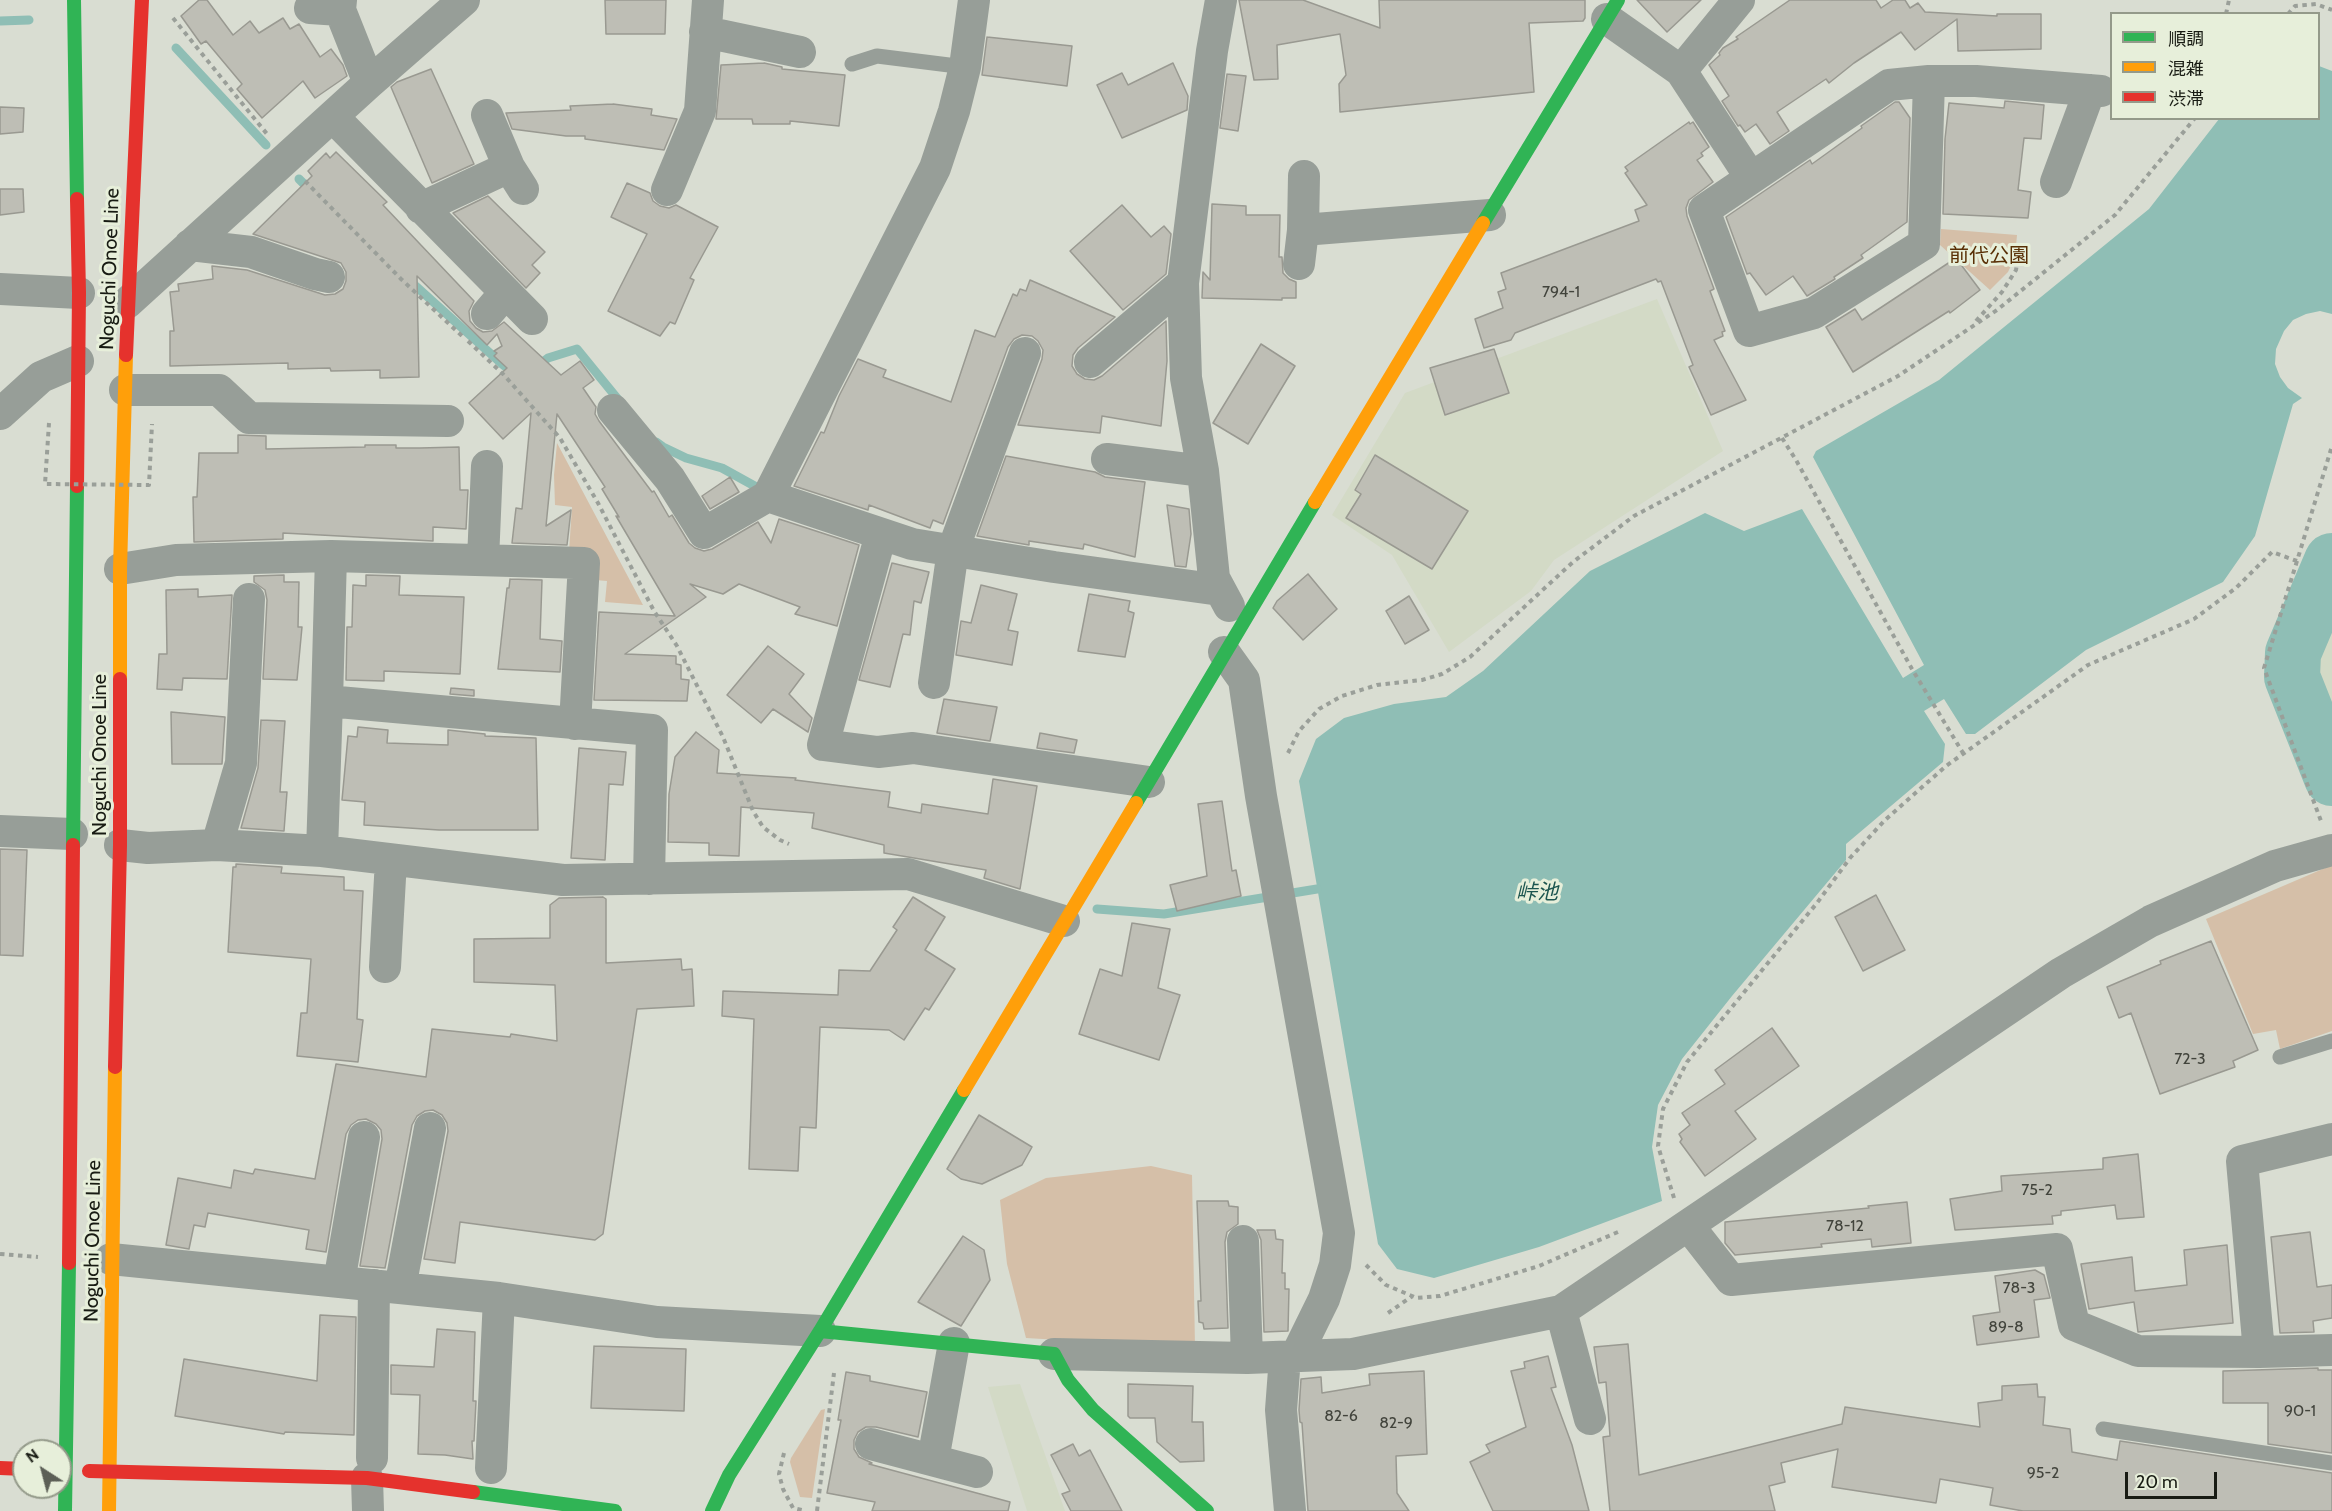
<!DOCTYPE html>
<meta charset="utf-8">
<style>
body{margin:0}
#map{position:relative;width:2332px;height:1511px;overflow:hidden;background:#d9ddd2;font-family:Cabin,"Noto Sans JP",sans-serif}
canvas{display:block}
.legend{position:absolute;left:2110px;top:12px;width:210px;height:108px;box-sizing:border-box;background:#e7efda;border:2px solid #949a8a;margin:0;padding:8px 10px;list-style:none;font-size:18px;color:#181b13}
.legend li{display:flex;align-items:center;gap:12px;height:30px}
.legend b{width:30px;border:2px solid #949a8a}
.north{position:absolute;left:12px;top:1439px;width:60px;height:60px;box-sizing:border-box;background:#e7efda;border:2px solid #949a8a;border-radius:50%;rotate:324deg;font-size:16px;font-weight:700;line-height:24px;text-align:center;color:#181b13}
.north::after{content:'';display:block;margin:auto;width:21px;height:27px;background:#5c5f56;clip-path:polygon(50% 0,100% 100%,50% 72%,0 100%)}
.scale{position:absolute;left:2125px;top:1472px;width:92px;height:27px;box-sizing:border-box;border:3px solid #181b13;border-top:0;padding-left:8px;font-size:18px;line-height:21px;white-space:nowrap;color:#181b13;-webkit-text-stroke:4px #e7efda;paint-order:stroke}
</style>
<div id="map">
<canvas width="2332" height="1511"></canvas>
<ul class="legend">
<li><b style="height:8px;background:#30b455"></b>順調</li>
<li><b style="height:8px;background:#ff9f0a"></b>混雑</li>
<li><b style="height:8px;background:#e5322d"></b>渋滞</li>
</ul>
<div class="north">N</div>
<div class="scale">20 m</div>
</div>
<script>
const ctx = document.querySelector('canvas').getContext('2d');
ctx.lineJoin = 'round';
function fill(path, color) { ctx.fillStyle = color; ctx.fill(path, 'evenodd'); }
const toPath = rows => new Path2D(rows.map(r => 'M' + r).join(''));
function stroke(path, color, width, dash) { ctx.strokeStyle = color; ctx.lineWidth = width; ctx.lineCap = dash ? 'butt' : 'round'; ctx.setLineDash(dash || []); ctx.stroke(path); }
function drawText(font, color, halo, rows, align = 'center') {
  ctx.font = font + ' Cabin,"Noto Sans JP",sans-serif'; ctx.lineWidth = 6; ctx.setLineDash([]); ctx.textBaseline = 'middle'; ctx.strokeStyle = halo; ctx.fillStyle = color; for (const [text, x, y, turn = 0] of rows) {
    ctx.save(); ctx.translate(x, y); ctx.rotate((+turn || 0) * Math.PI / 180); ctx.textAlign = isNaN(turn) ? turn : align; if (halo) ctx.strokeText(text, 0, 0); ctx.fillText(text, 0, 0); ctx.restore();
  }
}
const built = toPath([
 [1657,299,1723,451,1554,560,1531,591,1449,652,1392,555,1332,515,1405,393],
 [2332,613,2332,733,2309,667],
 [1020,1384,1065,1511,1027,1511,988,1387]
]);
const green = toPath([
 [1941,229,2017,235,2015,257,2008,272,1990,290,1940,245],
 [557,443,643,605,605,602,607,581,595,580,597,554,569,552,572,507,555,505,554,475],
 [2332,865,2332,1031,2280,1049,2276,1030,2253,1034,2206,919],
 [1151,1166,1192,1175,1195,1348,1026,1338,1007,1264,1000,1200,1046,1178],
 [825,1409,812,1498,800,1497,790,1462,791,1458,821,1410]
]);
const water = toPath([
 [2319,66,2332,71,2332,314,2320,311,2306,314,2293,320,2284,331,2276,349,2275,364,2280,377,2288,388,2302,398,2293,404,2255,536,2223,582,2086,650,1975,734,1966,734,1944,699,1924,711,1945,744,1943,762,1846,844,1846,860,1732,996,1682,1059,1658,1105,1652,1147,1662,1201,1539,1247,1434,1278,1397,1269,1378,1244,1299,781,1316,739,1344,718,1394,704,1446,697,1483,671,1590,571,1705,513,1744,531,1802,509,1903,678,1924,665,1813,457,1816,451,1939,380,2149,209,2219,119,2318,118]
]);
const stream = toPath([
 [0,21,29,20],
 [176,48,266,145],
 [299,179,312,192],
 [409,280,502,364,515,374],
 [536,367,548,358,577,349,621,403],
 [656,442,663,447,686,458,722,468,760,489],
 [1097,909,1164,914,1317,889]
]);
const river = toPath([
 [2332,561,2293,653,2292,677,2332,778]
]);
const building = toPath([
 [199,0,207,0,233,35,250,21,259,33,283,18,290,29,299,24,320,57,331,49,343,65,347,76,315,98,303,81,262,118,237,89,242,84,206,41,201,44,181,16,199,0],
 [605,0,666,0,665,34,606,34,605,0],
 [1239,0,1303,0,1380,28,1379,0,1585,0,1585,18,1583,21,1529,23,1534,92,1340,112,1339,84,1346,75,1340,34,1277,45,1278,79,1254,80,1239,0],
 [1637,0,1701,0,1667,32,1637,0],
 [1790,0,1876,0,1881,8,1893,0,1905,0,1910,8,1918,3,1925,12,1997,16,1997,14,2041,14,2041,49,1958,51,1957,19,1915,50,1901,32,1854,63,1829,83,1826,79,1777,112,1789,131,1770,144,1756,124,1745,132,1740,125,1738,126,1722,101,1729,96,1709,65,1720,55,1719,53,1723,48,1738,39,1736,37,1790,0],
 [987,37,1072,46,1067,86,982,75,987,37],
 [764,63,782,67,782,69,845,75,839,126,790,121,790,124,753,124,752,119,716,119,721,65,764,63],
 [1173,63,1188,96,1187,110,1122,138,1097,85,1122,73,1128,85,1173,63],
 [431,69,474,164,432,183,391,87,397,82,431,69],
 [1227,74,1246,76,1238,131,1220,128,1227,74],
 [2005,101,2044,105,2041,139,2024,138,2018,190,2031,192,2028,218,1943,214,1945,139,1949,103,2004,108,2005,101],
 [1895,102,1899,102,1910,118,1907,222,1861,255,1863,258,1834,277,1835,279,1807,296,1793,276,1766,295,1750,273,1747,274,1726,217,1810,160,1812,164,1862,128,1861,126,1895,102],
 [613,104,652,109,651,115,677,119,664,150,585,139,585,136,566,136,512,129,506,113,571,110,570,106,613,104],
 [0,107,24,108,23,132,0,134,0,107],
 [1689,122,1690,124,1693,122,1709,147,1701,153,1703,156,1697,160,1713,182,1689,200,1686,208,1687,216,1714,289,1710,291,1725,331,1722,332,1723,336,1714,340,1746,400,1711,415,1689,367,1693,365,1661,281,1658,282,1656,279,1515,333,1511,340,1484,348,1475,319,1503,308,1498,292,1506,289,1501,273,1639,221,1635,210,1647,205,1625,173,1628,171,1625,167,1689,122],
 [336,152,387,202,383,205,474,301,469,311,470,321,476,328,483,332,492,331,504,322,561,375,580,361,594,380,583,388,596,407,595,414,599,421,652,492,654,491,669,517,672,515,689,543,695,548,704,551,712,549,758,522,771,543,779,519,859,545,837,626,795,614,800,607,739,584,723,594,690,584,706,597,625,654,676,656,676,664,681,665,681,679,689,680,687,701,594,700,599,612,675,616,616,516,619,517,602,489,605,487,557,414,546,526,571,510,567,545,512,543,516,508,522,509,531,413,503,439,469,403,507,368,494,356,497,353,494,351,502,346,497,334,487,345,417,276,419,377,380,378,380,370,331,371,330,368,288,369,288,363,170,366,170,331,174,331,170,292,179,291,178,284,213,279,212,266,247,270,325,295,335,294,343,289,346,281,346,272,341,263,253,234,312,176,308,171,326,153,330,158,336,152],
 [627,183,650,193,653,201,660,206,669,208,676,205,718,227,690,278,694,280,675,324,670,322,660,336,608,311,647,234,611,217,627,183],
 [0,189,23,189,24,212,0,215,0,189],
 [488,196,545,252,532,265,540,273,526,288,453,213,488,196],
 [1212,204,1246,206,1246,215,1280,215,1279,257,1282,257,1283,273,1289,279,1296,282,1296,298,1282,298,1282,300,1202,298,1203,272,1210,280,1212,204],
 [1122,205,1151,237,1164,226,1171,234,1166,274,1123,310,1070,251,1122,205],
 [1956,258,1980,290,1950,313,1949,311,1853,372,1826,327,1855,309,1862,320,1956,258],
 [1030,280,1115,317,1078,348,1073,355,1072,366,1077,374,1085,379,1094,380,1102,376,1166,321,1167,361,1161,426,1102,416,1100,433,1018,425,1042,359,1043,350,1038,341,1032,336,1022,335,1014,339,1008,347,943,524,933,520,930,528,869,505,868,510,794,486,821,432,824,433,839,396,858,359,886,370,883,377,951,402,975,330,995,337,1013,294,1017,296,1020,289,1026,291,1030,280],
 [1261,344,1295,366,1248,444,1213,423,1261,344],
 [1494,349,1509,393,1445,415,1430,368,1494,349],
 [238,435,266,436,266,449,365,447,365,445,396,445,396,448,420,448,459,447,460,490,468,490,466,529,433,527,433,541,283,533,283,539,194,542,193,497,197,497,199,453,238,453,238,435],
 [1375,455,1468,511,1432,569,1346,518,1361,494,1355,490,1375,455],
 [1006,456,1095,472,1105,477,1145,482,1135,557,1084,544,1083,549,1029,541,1029,545,977,536,1006,456],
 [730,477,739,492,710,509,702,496,730,477],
 [1167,505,1189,509,1191,534,1186,567,1175,566,1167,505],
 [892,563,929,572,921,603,914,601,910,635,903,634,890,687,859,680,892,563],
 [1308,574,1337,609,1303,640,1273,608,1277,601,1308,574],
 [284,575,284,582,299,582,298,627,302,627,297,680,263,679,267,600,265,590,254,582,254,576,284,575],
 [366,575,400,576,399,595,464,597,460,674,384,671,384,681,346,680,347,627,352,627,353,585,366,586,366,575],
 [510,579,542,580,540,639,562,641,560,672,498,669,507,588,509,588,510,579],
 [981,585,1017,594,1008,630,1018,632,1012,665,956,655,961,621,971,623,981,585],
 [198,589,198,597,232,595,227,679,183,678,182,690,157,689,159,654,167,654,166,590,198,589],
 [1089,594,1130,601,1128,611,1134,613,1125,657,1078,651,1089,594],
 [1409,596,1429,630,1405,644,1386,611,1409,596],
 [768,646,804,674,789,694,812,718,808,732,773,709,761,723,727,695,768,646],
 [451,688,474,690,474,696,450,694,451,688],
 [944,699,997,707,990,741,937,733,944,699],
 [171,712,225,717,222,764,172,764,171,712],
 [261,720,285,721,280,792,287,792,284,831,241,828,258,768,261,720],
 [358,727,388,730,387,743,448,745,448,730,485,734,485,736,536,738,538,830,439,830,364,825,365,802,342,800,348,736,357,737,358,727],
 [696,732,719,750,717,773,796,778,795,780,890,792,888,807,921,813,922,804,988,814,993,779,1037,786,1020,889,984,878,986,870,884,853,884,845,812,828,814,813,741,807,739,856,709,855,709,843,668,842,669,794,675,757,696,732],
 [1040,733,1077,740,1074,753,1037,748,1040,733],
 [579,748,626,752,623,785,609,784,605,860,571,858,579,748],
 [1222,801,1232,871,1236,870,1241,896,1177,911,1170,885,1207,876,1198,804,1222,801],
 [0,849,27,850,23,956,0,955,0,849],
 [236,864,282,867,281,873,344,877,344,890,363,891,357,1019,363,1020,358,1062,297,1056,301,1013,307,1013,311,959,228,952,233,867,236,867,236,864],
 [1876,895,1905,950,1863,971,1835,917,1876,895],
 [603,897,606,899,606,963,681,959,682,970,692,969,694,1006,637,1009,603,1234,595,1240,460,1222,455,1263,424,1259,448,1131,447,1123,442,1115,433,1110,425,1111,417,1116,412,1125,385,1268,360,1266,382,1139,381,1130,376,1124,366,1119,358,1120,351,1125,346,1134,326,1252,306,1249,309,1230,208,1213,205,1227,194,1225,189,1249,166,1245,178,1178,231,1188,234,1170,253,1174,255,1169,315,1179,336,1064,426,1077,432,1029,510,1037,511,1034,557,1041,555,985,474,982,474,939,550,938,550,905,559,898,603,897],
 [913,897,945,917,925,950,955,969,929,1010,925,1008,904,1040,889,1030,820,1027,816,1128,800,1127,798,1171,749,1169,754,1019,722,1016,723,991,838,995,839,970,870,971,897,930,893,927,913,897],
 [1132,923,1170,929,1158,988,1180,995,1159,1060,1079,1034,1100,969,1122,976,1132,923],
 [2211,941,2258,1050,2233,1061,2235,1067,2160,1094,2131,1013,2119,1018,2107,987,2161,964,2160,961,2211,941],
 [1772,1028,1799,1066,1735,1111,1756,1139,1705,1176,1680,1142,1682,1139,1679,1134,1690,1125,1682,1113,1725,1084,1715,1070,1772,1028],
 [979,1115,1032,1147,1022,1165,982,1184,961,1179,947,1169,979,1115],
 [2138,1154,2144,1217,2117,1219,2115,1205,2061,1211,2061,1215,2052,1216,2053,1224,1955,1230,1950,1199,2002,1191,2001,1176,2103,1169,2103,1158,2138,1154],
 [1197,1201,1228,1201,1229,1206,1238,1207,1238,1224,1227,1232,1225,1242,1228,1328,1204,1329,1203,1323,1199,1322,1198,1301,1201,1301,1197,1201],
 [1907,1202,1911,1243,1872,1247,1871,1239,1821,1244,1822,1247,1735,1255,1725,1243,1725,1222,1869,1208,1868,1206,1907,1202],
 [1257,1230,1275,1230,1276,1239,1283,1240,1282,1273,1285,1273,1285,1289,1289,1289,1288,1331,1264,1332,1261,1240,1257,1230],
 [2310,1232,2317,1287,2332,1285,2332,1318,2313,1321,2314,1332,2280,1333,2271,1237,2310,1232],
 [963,1236,984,1250,990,1280,961,1326,918,1302,963,1236],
 [2227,1245,2233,1323,2138,1332,2134,1302,2089,1309,2081,1264,2132,1257,2135,1291,2187,1285,2184,1250,2227,1245],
 [2035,1270,2044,1275,2050,1298,2034,1300,2039,1337,1977,1345,1973,1316,2000,1312,1995,1276,2035,1270],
 [320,1315,356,1317,354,1435,285,1432,284,1434,175,1416,184,1359,317,1381,320,1315],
 [437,1329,475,1332,473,1401,476,1401,474,1441,472,1441,473,1459,445,1455,418,1454,420,1395,391,1394,391,1365,434,1367,437,1329],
 [1628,1344,1639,1475,1842,1424,1845,1407,1980,1427,1978,1403,2002,1400,2002,1386,2037,1384,2038,1397,2045,1397,2043,1425,2070,1429,2072,1452,2117,1460,2120,1441,2332,1473,2332,1511,2023,1511,1990,1505,1993,1488,1940,1479,1936,1503,1832,1487,1838,1449,1781,1463,1785,1482,1769,1486,1775,1511,1610,1511,1603,1437,1610,1436,1606,1382,1599,1383,1594,1347,1628,1344],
 [594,1346,686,1349,684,1411,591,1408,594,1346],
 [1548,1356,1556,1387,1551,1388,1572,1445,1589,1511,1493,1511,1470,1462,1490,1452,1486,1445,1526,1427,1511,1371,1525,1368,1524,1362,1548,1356],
 [2318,1368,2318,1370,2332,1370,2332,1453,2268,1444,2268,1403,2223,1403,2223,1371,2318,1368],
 [1424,1371,1427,1454,1396,1456,1397,1493,1409,1511,1308,1511,1302,1423,1300,1422,1299,1410,1301,1379,1321,1377,1322,1393,1370,1385,1369,1374,1424,1371],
 [846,1372,870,1376,870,1381,927,1392,918,1437,876,1427,866,1427,858,1432,854,1440,854,1449,859,1457,872,1463,869,1464,1010,1502,1008,1511,872,1511,875,1502,827,1493,841,1420,838,1420,846,1372],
 [1128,1384,1193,1386,1192,1422,1203,1422,1204,1461,1180,1462,1157,1442,1155,1418,1130,1418,1128,1416,1128,1384],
 [1073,1444,1079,1456,1090,1450,1122,1511,1071,1511,1062,1494,1070,1491,1051,1455,1073,1444]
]);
const path = toPath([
 [2226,14,2229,0],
 [2288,14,2295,6,2316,4,2332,10],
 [173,18,267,134],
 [305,181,401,279,462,336],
 [1976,321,2002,292,2016,270,2020,245],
 [468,341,503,374,560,438,598,503,654,611,677,646,723,737,753,811,763,827,780,840,789,844],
 [1782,438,1796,460,1912,669,1963,753],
 [2297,561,2264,668,2321,821],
 [1288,753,1299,731,1319,709,1342,696,1377,685,1422,680,1442,674,1470,657,1573,562,1634,516,1898,376,1997,310,2115,215,2195,118],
 [1674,1198,1658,1146,1663,1109,1687,1062,1817,903,1850,858,1885,820,1946,766,2088,665,2194,619,2236,588,2272,552,2297,561,2332,446],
 [0,1254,38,1257],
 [1366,1265,1386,1285,1412,1296,1416,1298,1440,1296,1539,1266,1618,1232],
 [1388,1313,1411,1297],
 [784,1453,779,1474,783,1489,793,1508,806,1511],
 [817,1511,834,1373]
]);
const lane = toPath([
 [852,64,877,56,965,67],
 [2280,1057,2332,1041],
 [2103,1429,2332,1463]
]);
const street = toPath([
 [341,0,340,10,369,83],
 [974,0,965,67,954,111,935,168,768,496,912,544,1054,567,1220,590],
 [1221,0,1212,51,1183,283,1186,378,1203,471,1214,578,1229,606],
 [310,8,340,10],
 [1607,19,1681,71,1751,178],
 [705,32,800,52],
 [1681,71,1739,0],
 [1929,81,1924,244,1814,313,1749,331,1704,210,1889,85,1929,81,1976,81,2101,91],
 [487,115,509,167,523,189],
 [333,117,532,319],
 [2056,182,2090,90],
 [667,190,700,111,708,0],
 [421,208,509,167],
 [1303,230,1490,215],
 [190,245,251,252,315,274,329,277],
 [1299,264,1303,230,1304,176],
 [0,289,79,293],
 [127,303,369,83,464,0],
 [487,314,505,293],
 [1090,362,1183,283],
 [125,390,219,390,249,418,448,421],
 [613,410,670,479,704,533,768,496],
 [0,414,41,377,78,361],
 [1107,459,1203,471],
 [881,534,823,745,878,752,913,748,1149,782],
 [483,560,487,466],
 [120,569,176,560,331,556,584,563,575,724],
 [1224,652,1244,680,1261,796,1339,1233,1335,1265,1324,1299,1296,1356],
 [934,683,953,550,1025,353],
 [327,701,331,556],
 [0,831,72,834],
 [120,845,148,848,217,845,322,851,563,880,908,874,1064,921],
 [217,845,241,763,249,599],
 [322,851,327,701,652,730,649,879],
 [385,967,391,860],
 [1688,1225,1731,1280,2057,1249,2074,1325,2138,1351,2259,1352,2332,1350],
 [1243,1241,1247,1358],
 [111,1259,499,1298,657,1322,820,1331],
 [339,1282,364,1137],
 [400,1288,430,1128],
 [1561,1311,1590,1419],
 [2259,1352,2242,1161,2332,1139],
 [1054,1354,1247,1358,1353,1354,1561,1311,2061,973,2151,921,2275,866,2332,850],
 [1285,1357,1281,1410,1290,1511],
 [871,1444,977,1472],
 [372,1458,374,1285],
 [933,1460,954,1343],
 [491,1468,499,1298],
 [367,1478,368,1511]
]);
const fast = toPath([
 [74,0,77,199],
 [1483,223,1618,0],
 [1136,803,1315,502],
 [73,845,77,486],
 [820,1331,1054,1354,1068,1380,1093,1410,1207,1511],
 [473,1492,615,1511],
 [65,1511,69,1263],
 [712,1511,729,1475,820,1331,964,1090]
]);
const slow = toPath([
 [1315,502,1483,223],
 [120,679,120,569,126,355],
 [964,1090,1136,803],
 [109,1511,115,1067]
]);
const jam = toPath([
 [126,355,142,0],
 [77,486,79,293,77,199],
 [115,1067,120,845,120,679],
 [69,1263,73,845],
 [0,1468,24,1469],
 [89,1471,367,1478,473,1492]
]);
const pathBridge = toPath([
 [49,423,45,484,149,485,152,424]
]);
const numberNames = [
 ["794-1",1561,292],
 ["72-3",2190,1059],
 ["75-2",2037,1190],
 ["78-12",1845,1226],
 ["78-3",2019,1288],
 ["89-8",2006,1327],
 ["90-1",2300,1411],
 ["82-6",1341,1416],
 ["82-9",1396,1423],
 ["95-2",2043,1473]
];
const parkNames = [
 ["前代公園",1989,256]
];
const streetNames = [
 ["Noguchi Onoe Line",110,269,-88],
 ["Noguchi Onoe Line",100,755,-90],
 ["Noguchi Onoe Line",93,1241,-89]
];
const waterNames = [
 ["峠池",1537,893]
];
fill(built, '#d3dac6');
fill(green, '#d5bfa8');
fill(water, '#8fbeb5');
stroke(stream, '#8fbeb5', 9);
stroke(river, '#8fbeb5', 56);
fill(building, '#bebeb5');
stroke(building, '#999991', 1.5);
stroke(path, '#9a9f99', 4, [4.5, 4.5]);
stroke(lane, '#979e98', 15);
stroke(street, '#979e98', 32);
stroke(fast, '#30b455', 14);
stroke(slow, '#ff9f0a', 14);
stroke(jam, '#e5322d', 14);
stroke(pathBridge, '#9a9f99', 4, [4.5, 4.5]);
drawText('16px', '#42443c', null, numberNames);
drawText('20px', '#593006', '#e7efda', parkNames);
drawText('20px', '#181b13', '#e7efda', streetNames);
drawText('italic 21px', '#1c554f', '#e7efda', waterNames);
</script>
